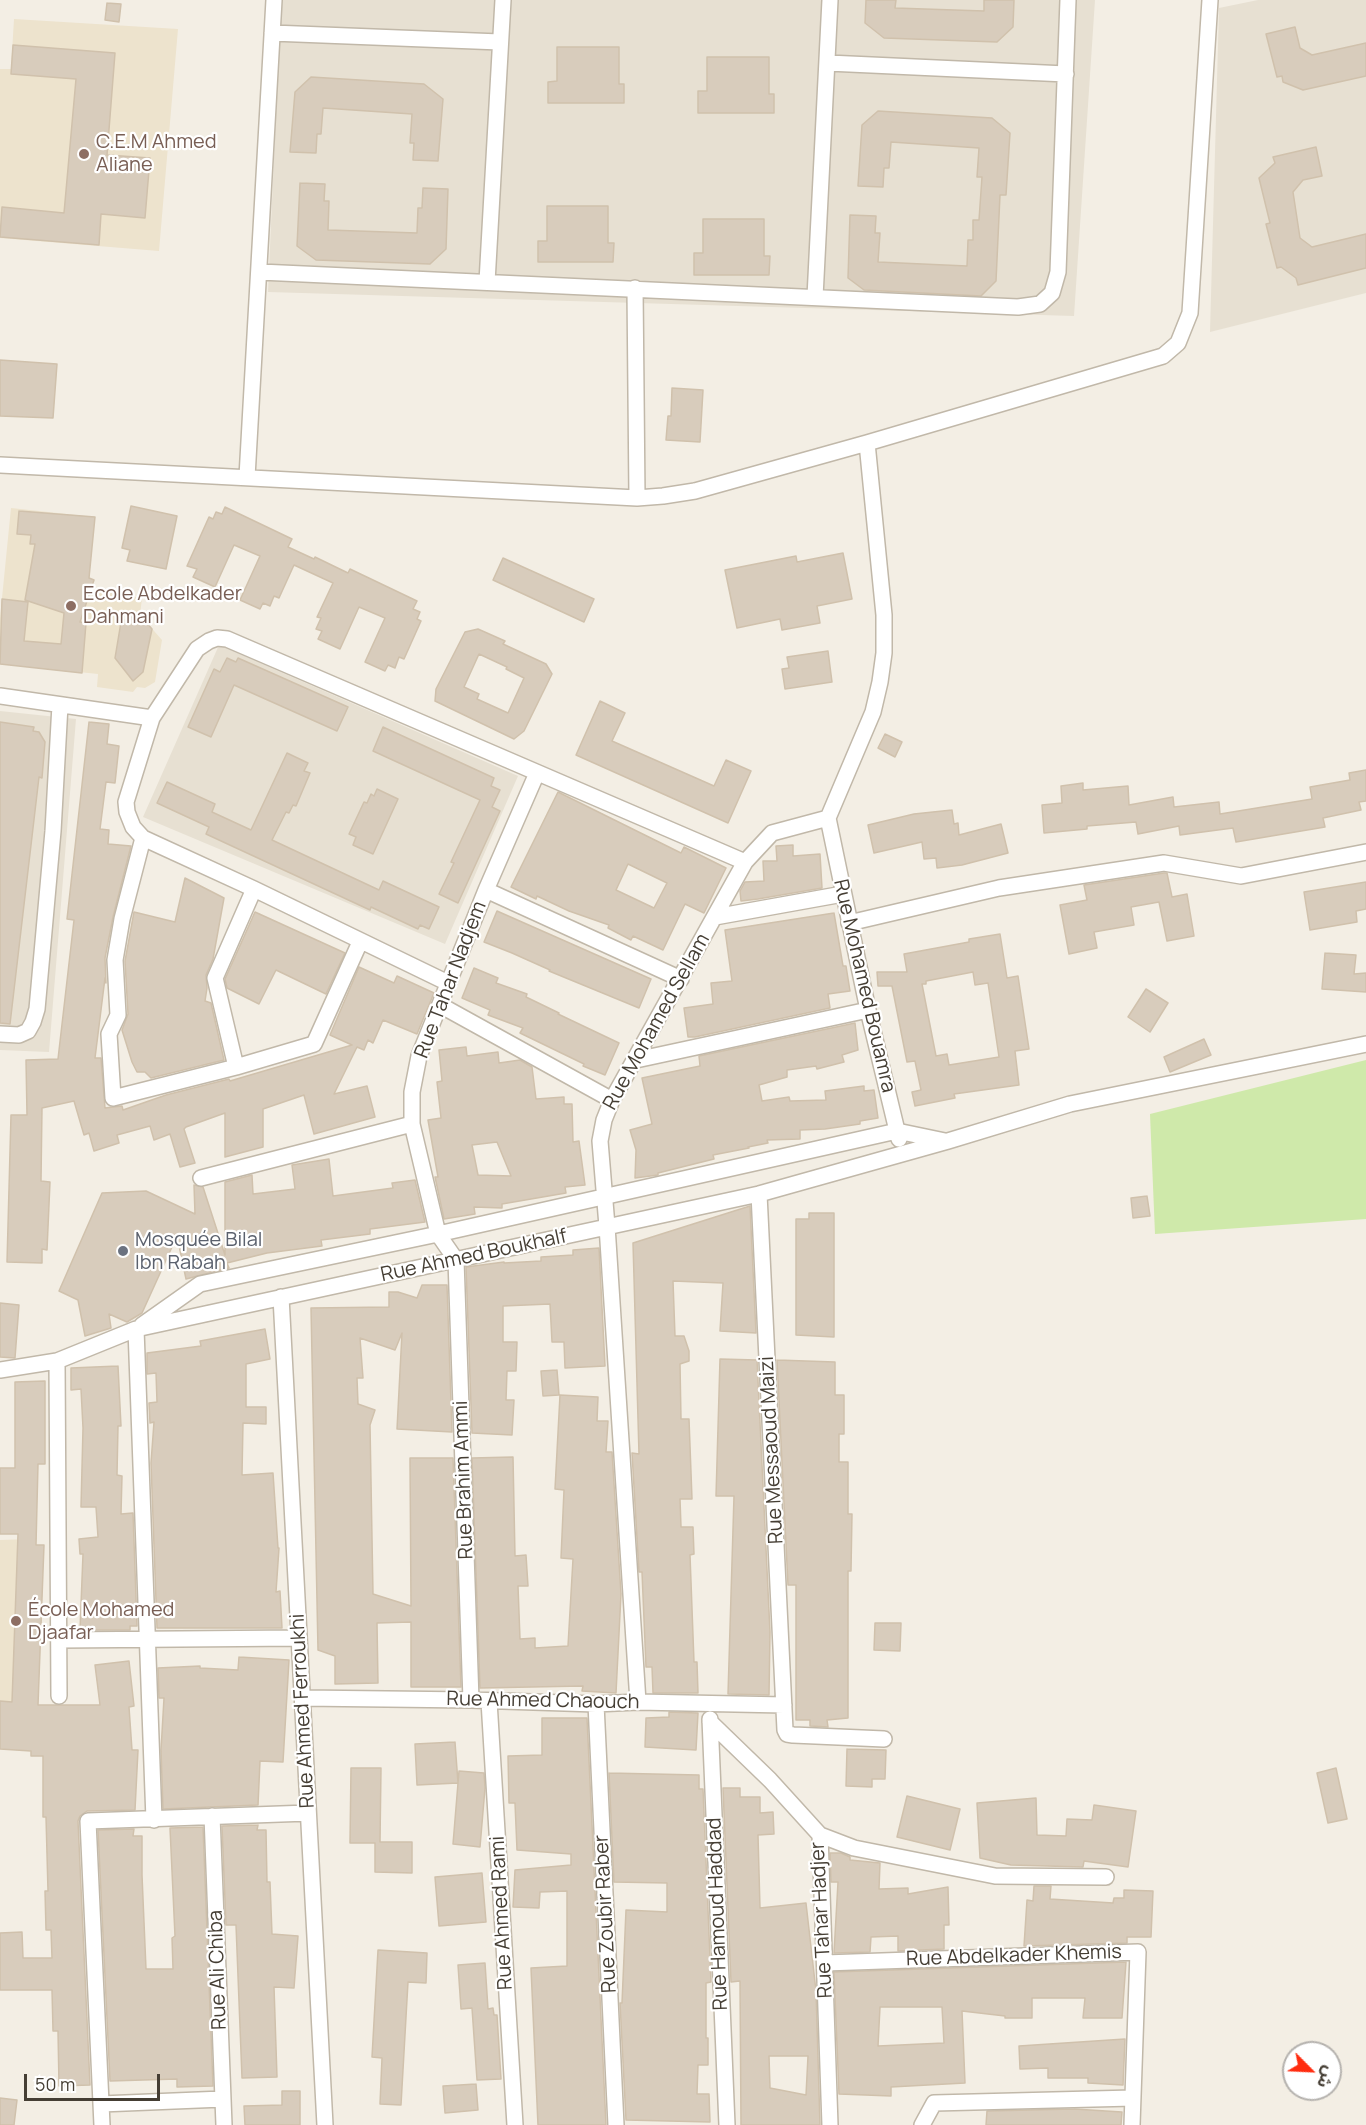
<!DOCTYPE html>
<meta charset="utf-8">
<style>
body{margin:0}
#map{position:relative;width:1366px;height:2125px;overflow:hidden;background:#f3eee4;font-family:Manrope,"Noto Sans Arabic",sans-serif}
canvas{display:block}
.north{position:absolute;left:1282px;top:2041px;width:60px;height:60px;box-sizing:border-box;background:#fff;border:2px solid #b5b2ae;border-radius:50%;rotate:114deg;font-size:16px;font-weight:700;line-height:24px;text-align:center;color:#453e34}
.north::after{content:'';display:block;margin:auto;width:21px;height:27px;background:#ff2c0f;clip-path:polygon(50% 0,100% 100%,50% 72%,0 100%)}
.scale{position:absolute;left:24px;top:2074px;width:136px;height:27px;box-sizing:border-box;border:3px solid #453e34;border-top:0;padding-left:8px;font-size:18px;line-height:21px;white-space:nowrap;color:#453e34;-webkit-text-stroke:4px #fff;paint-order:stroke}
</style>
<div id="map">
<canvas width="1366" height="2125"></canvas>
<div class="north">ش</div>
<div class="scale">50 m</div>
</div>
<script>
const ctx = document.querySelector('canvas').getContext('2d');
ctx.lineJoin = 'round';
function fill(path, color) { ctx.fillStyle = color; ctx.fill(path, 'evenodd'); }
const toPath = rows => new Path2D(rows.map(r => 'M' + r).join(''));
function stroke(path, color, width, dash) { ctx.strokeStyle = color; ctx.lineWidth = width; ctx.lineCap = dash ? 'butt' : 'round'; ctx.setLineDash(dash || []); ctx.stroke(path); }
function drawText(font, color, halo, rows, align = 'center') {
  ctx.font = font + ' Manrope,sans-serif'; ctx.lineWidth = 4.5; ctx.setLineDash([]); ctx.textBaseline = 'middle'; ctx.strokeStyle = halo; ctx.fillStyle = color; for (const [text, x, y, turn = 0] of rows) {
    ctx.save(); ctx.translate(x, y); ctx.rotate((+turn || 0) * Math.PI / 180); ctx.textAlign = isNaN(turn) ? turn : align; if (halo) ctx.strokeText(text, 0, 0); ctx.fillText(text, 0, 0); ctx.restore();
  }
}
const residential = toPath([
 [281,0,1095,0,1074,316,268,292],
 [1258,0,1366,0,1366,293,1210,332,1219,8],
 [219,645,518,776,445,944,143,817],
 [0,711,76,719,49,1052,0,1050]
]);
const education = toPath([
 [14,19,178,29,159,251,0,238,0,69,11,69],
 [11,508,95,517,88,589,142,598,140,615,162,640,155,682,145,688,137,687,133,692,97,687,98,674,0,664,0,618],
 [30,1539,35,1703,0,1702,0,1753,0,1540]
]);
const green = toPath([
 [1366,1060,1366,1219,1155,1234,1150,1114]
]);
const building = toPath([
 [866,0,896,0,895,8,984,11,984,0,1014,0,1013,27,997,42,884,38,865,23,866,0],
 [107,3,121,4,119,22,105,20,107,3],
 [1295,27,1300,48,1312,55,1366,43,1366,76,1303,90,1283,82,1282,76,1277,77,1266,34,1295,27],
 [13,45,115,53,107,155,150,158,145,218,101,214,99,245,0,237,2,207,64,213,76,79,11,74,13,45],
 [557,47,619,47,619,84,624,84,624,103,548,103,548,82,557,81,557,47],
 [707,57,769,57,769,94,774,94,774,113,698,113,698,91,707,91,707,57],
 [311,77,424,84,443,99,438,161,413,160,414,143,410,143,412,114,323,108,321,134,317,134,316,153,290,152,295,92,311,77],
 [878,111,992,118,1010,133,1006,195,1000,195,996,281,981,296,864,290,848,278,850,215,876,216,875,233,880,233,878,262,967,266,968,240,973,240,973,220,979,220,982,177,977,177,979,148,891,142,889,168,884,168,883,187,858,186,862,125,878,111],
 [1316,147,1322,176,1303,180,1293,192,1300,238,1312,247,1366,234,1366,268,1298,285,1296,278,1281,267,1277,268,1266,224,1270,223,1259,178,1275,163,1273,157,1316,147],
 [300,183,325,184,324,201,329,201,328,230,417,233,418,208,422,208,423,188,448,189,446,249,430,264,316,260,297,246,300,183],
 [547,206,608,206,608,243,614,243,613,262,538,262,538,241,547,241,547,206],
 [703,219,764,219,764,256,770,256,769,275,694,275,694,253,703,253,703,219],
 [0,360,57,364,53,418,0,416,0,360],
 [672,388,703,390,700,442,666,440,668,416,671,416,672,388],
 [131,506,177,516,166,569,127,561,130,550,122,548,131,506],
 [225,507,292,539,288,547,314,559,315,557,348,573,350,569,417,601,413,609,420,612,417,619,421,621,404,659,399,657,395,668,388,665,385,671,365,662,385,618,359,607,340,649,318,639,322,631,316,629,321,618,317,617,333,583,294,565,279,598,274,596,270,606,263,603,260,609,240,600,260,556,234,545,215,587,193,577,197,569,187,566,209,517,213,519,216,512,222,514,225,507],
 [19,511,95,517,89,578,94,580,80,622,86,623,82,673,0,664,2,599,28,602,24,641,61,644,64,613,25,600,35,544,30,544,31,535,17,534,19,511],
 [843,553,852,599,817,606,820,623,782,630,780,619,737,628,725,570,796,556,797,562,843,553],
 [503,558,594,599,584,622,493,580,503,558],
 [140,615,152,629,143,672,133,681,115,658,121,622,132,617,134,621,140,615],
 [478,629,505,641,503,644,546,664,552,674,524,731,514,739,435,701,436,689,465,632,478,629],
 [479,654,507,667,506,669,524,678,508,713,477,699,479,694,464,687,479,654],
 [828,651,832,682,785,689,782,669,789,668,787,657,828,651],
 [227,658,236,662,238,658,348,707,337,731,234,685,211,737,188,727,214,669,220,672,227,658],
 [600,701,625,713,612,741,714,786,726,760,751,771,728,823,576,755,600,701],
 [0,722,34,727,33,731,39,732,45,742,42,778,39,777,10,1024,0,1023,0,722],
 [89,722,109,724,107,744,119,746,115,783,106,782,100,829,109,830,108,844,131,846,113,917,105,958,106,983,105,978,95,1058,101,1058,105,1108,122,1106,123,1110,166,1095,229,1079,230,1081,352,1045,330,1035,359,967,394,983,397,976,434,993,417,1034,383,1020,373,1043,368,1040,364,1050,357,1047,334,1094,367,1086,375,1117,314,1134,304,1095,263,1109,263,1147,225,1157,225,1113,186,1127,184,1129,195,1163,180,1167,170,1134,154,1140,150,1126,117,1135,119,1143,94,1151,89,1133,84,1135,74,1101,42,1108,41,1181,50,1182,47,1250,42,1249,42,1263,7,1262,11,1115,27,1115,26,1060,58,1059,74,920,67,919,89,722],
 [383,727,494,778,491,786,500,790,492,807,500,811,458,903,439,894,454,863,451,862,480,800,373,751,383,727],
 [885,734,902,742,895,757,878,748,885,734],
 [287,753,308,763,304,771,310,773,296,806,293,805,289,813,286,812,272,840,379,890,383,881,439,907,429,929,420,925,418,929,371,907,370,910,206,834,209,827,157,803,167,782,215,804,212,812,251,830,287,753],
 [1366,770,1366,801,1359,802,1361,810,1323,818,1325,827,1236,842,1233,828,1180,835,1179,826,1138,834,1136,822,1087,826,1087,829,1044,833,1042,805,1062,803,1061,786,1083,783,1083,790,1128,786,1129,805,1173,797,1174,807,1219,802,1220,814,1312,799,1310,787,1350,780,1349,773,1366,770],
 [377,789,398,799,373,854,353,845,356,837,349,834,364,802,367,803,371,794,374,796,377,789],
 [558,792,681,853,684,847,726,868,704,913,685,904,663,950,633,936,631,940,608,928,609,925,569,911,537,896,536,899,511,887,558,792],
 [628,864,667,883,654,908,616,890,628,864],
 [952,810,954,824,958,823,959,835,1001,824,1008,853,962,865,937,868,936,858,924,859,922,842,874,853,868,825,914,814,952,810],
 [793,845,793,856,820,854,822,888,758,899,741,901,740,891,745,882,764,881,763,861,777,861,776,846,793,845],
 [1164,873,1167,873,1172,897,1187,894,1194,936,1167,941,1159,902,1131,907,1134,925,1094,932,1097,948,1069,954,1060,905,1087,900,1084,885,1164,873],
 [185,878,224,898,213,959,206,975,207,988,205,1001,211,1003,224,1060,151,1078,145,1072,137,1072,132,1062,122,1030,128,1014,125,961,134,912,175,922,185,878],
 [1366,882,1366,909,1356,911,1357,922,1310,930,1304,892,1366,882],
 [497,911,651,979,639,1008,549,971,550,970,512,953,484,942,497,911],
 [255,912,345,953,326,994,276,970,259,1004,227,988,225,979,255,912],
 [834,913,843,966,846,966,850,991,828,994,830,1008,695,1037,688,1037,684,1008,713,1004,711,983,732,981,725,930,834,913],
 [1000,934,1007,978,1018,976,1029,1049,1015,1051,1019,1085,954,1094,955,1098,915,1106,912,1092,921,1090,915,1061,907,1062,892,986,878,986,877,972,907,972,904,954,969,942,969,939,1000,934],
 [973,972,975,985,988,983,999,1057,949,1065,947,1054,936,1056,922,984,926,984,926,981,973,972],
 [1325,953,1356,955,1354,974,1366,973,1366,992,1322,989,1325,953],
 [474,968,498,978,496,983,527,994,526,997,559,1013,558,1014,619,1043,605,1075,583,1066,584,1064,520,1033,523,1028,488,1015,490,1010,462,998,474,968],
 [1146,989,1168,1003,1150,1032,1128,1017,1146,989],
 [855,1023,858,1050,842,1055,844,1062,817,1069,816,1066,787,1070,787,1077,759,1085,762,1101,789,1097,790,1101,826,1100,825,1091,864,1086,864,1091,874,1090,878,1118,860,1121,860,1124,825,1129,800,1130,800,1139,767,1140,768,1143,748,1147,749,1148,713,1155,714,1159,658,1173,658,1175,635,1178,636,1150,630,1130,652,1124,642,1078,700,1066,699,1056,855,1023],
 [1204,1039,1211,1055,1170,1072,1164,1057,1204,1039],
 [466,1047,467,1056,498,1052,499,1063,520,1060,532,1067,536,1099,564,1097,564,1104,572,1104,573,1142,579,1141,585,1185,565,1187,566,1193,502,1204,502,1208,474,1207,475,1214,444,1219,435,1177,438,1177,428,1120,441,1118,437,1082,442,1081,439,1050,466,1047],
 [497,1142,511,1176,478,1175,472,1145,497,1142],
 [329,1159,333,1196,393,1188,392,1183,415,1180,425,1222,370,1229,370,1234,321,1240,322,1246,267,1253,227,1263,229,1268,186,1279,177,1236,142,1313,127,1322,109,1314,111,1328,85,1336,78,1300,59,1291,102,1193,146,1191,195,1214,194,1185,203,1187,225,1255,225,1182,252,1175,253,1194,295,1189,292,1165,329,1159],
 [1147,1196,1150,1216,1133,1218,1131,1198,1147,1196],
 [750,1206,756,1333,720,1331,723,1283,673,1281,675,1336,684,1336,689,1351,689,1361,680,1364,681,1419,689,1419,692,1499,680,1499,681,1527,693,1527,694,1554,690,1555,694,1662,697,1662,698,1693,653,1693,652,1667,646,1667,642,1572,639,1572,632,1453,639,1454,633,1243,750,1206],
 [809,1213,834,1213,834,1337,796,1335,796,1219,809,1219,809,1213],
 [599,1248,605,1366,565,1368,564,1342,552,1342,550,1304,503,1306,503,1342,517,1342,516,1371,507,1371,506,1400,514,1400,512,1435,472,1433,466,1267,504,1262,504,1263,541,1261,541,1257,573,1255,573,1250,599,1248],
 [422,1285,447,1285,452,1432,397,1429,402,1333,395,1350,360,1338,363,1378,357,1378,358,1404,375,1410,370,1425,373,1594,411,1606,410,1458,453,1458,461,1687,411,1687,411,1622,377,1623,378,1683,335,1684,335,1656,318,1650,311,1308,389,1307,389,1292,398,1292,417,1298,422,1285],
 [0,1303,19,1305,15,1358,0,1357,0,1303],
 [265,1329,270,1359,246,1364,246,1407,266,1407,266,1424,243,1423,242,1475,273,1473,278,1548,279,1548,276,1592,280,1591,282,1628,157,1628,151,1463,154,1422,150,1423,149,1403,157,1402,156,1373,147,1374,147,1353,201,1346,200,1341,265,1329],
 [720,1359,757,1360,770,1632,769,1695,728,1694,734,1496,716,1496,720,1359],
 [777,1360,835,1362,835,1395,844,1395,844,1434,839,1434,839,1462,848,1462,848,1514,852,1514,851,1571,848,1571,848,1718,827,1720,828,1727,810,1726,810,1720,796,1720,796,1585,788,1585,777,1360],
 [118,1366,121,1426,118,1426,117,1475,122,1476,121,1514,133,1513,137,1626,130,1626,130,1630,80,1630,83,1554,80,1554,79,1539,98,1537,96,1507,81,1507,83,1428,81,1389,71,1390,71,1368,118,1366],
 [557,1370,559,1395,543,1396,541,1371,557,1370],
 [45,1381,45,1464,38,1464,36,1545,44,1545,38,1705,100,1705,95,1665,129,1661,134,1706,129,1707,132,1750,138,1750,135,1810,87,1811,80,1816,78,1821,90,2085,59,2086,58,2031,53,2031,52,1990,0,1990,0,1933,22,1932,23,1958,52,1958,51,1930,46,1930,45,1891,48,1891,46,1817,43,1817,43,1756,31,1756,31,1751,0,1749,0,1701,12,1702,18,1534,0,1534,0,1468,15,1468,15,1382,45,1381],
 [560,1395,598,1397,597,1421,608,1421,606,1452,612,1452,621,1594,616,1693,582,1691,583,1686,480,1688,472,1458,513,1457,515,1556,526,1555,528,1586,518,1586,520,1639,535,1638,535,1648,568,1646,573,1559,561,1558,564,1490,555,1489,560,1395],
 [875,1623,901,1623,900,1651,874,1650,875,1623],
 [239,1657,289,1660,283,1762,260,1761,258,1805,163,1809,161,1750,164,1698,159,1698,158,1668,200,1666,200,1668,238,1670,239,1657],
 [669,1712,698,1713,696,1750,645,1747,646,1718,669,1717,669,1712],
 [542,1718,587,1718,606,2125,538,2125,531,1968,567,1966,567,1891,540,1892,539,1908,513,1907,515,1870,571,1865,571,1854,517,1850,515,1803,509,1803,508,1756,542,1755,542,1718],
 [455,1742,458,1783,417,1785,415,1744,455,1742],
 [847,1749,886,1750,885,1779,872,1779,872,1787,846,1786,847,1749],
 [351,1768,381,1768,380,1842,412,1842,412,1873,375,1872,375,1843,350,1843,351,1768],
 [1336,1768,1347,1819,1328,1823,1317,1773,1336,1768],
 [459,1771,484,1773,485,1788,480,1847,453,1844,459,1771],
 [609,1773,699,1775,699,1789,703,1789,711,1982,706,1983,706,2038,708,2038,708,2065,698,2065,697,2094,709,2094,710,2122,626,2120,620,2003,622,2003,626,1910,667,1912,667,1883,614,1882,609,1773],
 [723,1788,740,1788,740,1797,760,1797,760,1813,773,1812,774,1834,758,1835,760,1908,806,1903,816,1991,820,2125,741,2125,740,1981,731,1982,723,1788],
 [769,2056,808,2056,806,2095,770,2088,769,2056],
 [907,1796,960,1809,950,1850,897,1837,907,1796],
 [1036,1798,1037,1835,1066,1836,1067,1819,1092,1820,1094,1805,1136,1811,1128,1867,1084,1861,1083,1867,1011,1865,980,1858,977,1803,1036,1798],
 [258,1825,257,1830,266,1830,267,1882,270,1882,272,1934,298,1936,294,1988,274,1987,277,2077,242,2078,236,1925,226,1925,222,1826,258,1825],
 [203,1827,213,2086,177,2087,177,2079,110,2081,98,1830,134,1829,133,1836,142,1836,142,1875,146,1969,173,1969,172,1938,175,1936,170,1828,203,1827],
 [830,1853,841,1853,850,1857,850,1860,880,1863,879,1889,908,1888,908,1894,948,1887,949,1925,944,1925,944,1949,898,1951,898,1936,871,1937,870,1952,834,1953,838,1882,831,1882,830,1853],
 [482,1873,486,1922,439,1926,435,1877,482,1873],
 [1034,1886,1051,1886,1050,1899,1113,1903,1114,1898,1124,1898,1124,1890,1153,1891,1151,1937,1127,1937,1127,1943,1024,1946,1027,1900,1033,1901,1034,1886],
 [378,1950,427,1953,426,1983,408,1982,401,2105,380,2104,382,2058,372,2057,378,1950],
 [1126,1962,1122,2018,1083,2018,1085,1998,1032,1998,1032,2018,1005,2018,1005,2016,962,2011,965,2083,891,2087,891,2096,839,2094,834,1972,1126,1962],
 [880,2007,942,2007,944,2043,878,2046,880,2007],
 [485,1963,488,2009,493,2008,494,2015,497,2015,501,2079,477,2080,472,2008,461,2009,458,1965,485,1963],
 [1125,2039,1123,2085,1088,2083,1088,2078,1048,2078,1048,2068,1020,2069,1019,2046,1125,2039],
 [476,2084,478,2110,445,2113,443,2086,476,2084],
 [282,2091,300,2091,300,2125,245,2125,244,2106,282,2105,282,2091],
 [0,2098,17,2100,14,2125,0,2125,0,2098],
 [1074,2109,1122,2112,1121,2125,986,2125,987,2111,1074,2109]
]);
const street = toPath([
 [272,33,500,42],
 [828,63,1066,74],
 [260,272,1018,307,1040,304,1052,293,1058,272,1068,0],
 [487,282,503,0],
 [635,288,637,498],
 [815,297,830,0],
 [0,465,637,498,663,496,695,491,867,443,1163,356,1178,343,1190,313,1210,0],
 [247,477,274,0],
 [0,696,152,718],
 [828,818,873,712,880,682,884,653,884,615,867,443],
 [828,818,868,1010,899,1139],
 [143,838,122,919,115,960,118,1015,109,1034,113,1098,236,1067,314,1044,360,942],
 [486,890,681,979],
 [715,917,843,894],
 [849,923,999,888,1164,863,1241,876,1366,852],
 [448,983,254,889,143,838,133,827,127,812,126,802,152,718,197,649,209,641,217,638,227,639,745,862,772,833,828,818],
 [440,1005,612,1100],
 [0,1034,19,1035,28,1031,33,1022,37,1009,53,831,60,705],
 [636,1060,868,1010],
 [236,1067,215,978,254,889],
 [201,1178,412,1124],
 [759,1194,785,1730,787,1734,793,1735,884,1739],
 [281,1297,325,2125],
 [142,1325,200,1284,438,1234,897,1131,945,1141],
 [136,1329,154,1820],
 [57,1361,59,1696],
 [0,1370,57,1361,136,1329,759,1194,948,1141,1070,1104,1366,1044],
 [60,1640,299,1638],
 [302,1698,471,1700,596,1704,638,1702,784,1705],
 [471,1700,456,1260,438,1234,412,1124,412,1092,419,1056,486,890,537,773],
 [489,1701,515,2125],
 [638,1702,607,1226,600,1141,604,1120,612,1100,745,862],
 [596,1704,616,2125],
 [710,1719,727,2125],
 [710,1722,770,1780,820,1835,830,2125],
 [212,1816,224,2125],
 [820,1835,854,1848,995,1876,1106,1877],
 [825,1963,1138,1952,1132,2125],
 [101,2104,223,2099],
 [102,2125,88,1821,308,1813],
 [922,2125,934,2103,1133,2098]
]);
const markers = [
 [84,154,6,"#8d6e63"],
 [71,606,6,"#8d6e63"],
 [123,1251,6,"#6b7280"],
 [16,1621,6,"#8d6e63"]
];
const educationNames = [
 ["C.E.M Ahmed",96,142],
 ["Aliane",96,165],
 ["Ecole Abdelkader",83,594],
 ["Dahmani",83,617],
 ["École Mohamed",28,1610],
 ["Djaafar",28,1633]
];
const streetNames = [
 ["Rue Tahar Nadjem",451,980,-69],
 ["Rue Mohamed Bouamra",864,986,77],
 ["Rue Mohamed Sellam",657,1022,-61],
 ["Rue Ahmed Boukhalf",474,1256,-12],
 ["Rue Messaoud Maizi",772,1450,-93],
 ["Rue Brahim Ammi",464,1480,-92],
 ["Rue Ahmed Chaouch",543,1701,1],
 ["Rue Ahmed Ferroukhi",303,1711,-93],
 ["Rue Ahmed Rami",502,1913,-93],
 ["Rue Zoubir Raber",606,1914,-93],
 ["Rue Hamoud Haddad",718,1914,-92],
 ["Rue Tahar Hadjer",822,1920,-93],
 ["Rue Abdelkader Khemis",1014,1956,-2],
 ["Rue Ali Chiba",218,1970,-92]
];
const worshipNames = [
 ["Mosquée Bilal",135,1240],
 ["Ibn Rabah",135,1263]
];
fill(residential, '#e7e0d2');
fill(education, '#ede3cd');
fill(green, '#cfe9aa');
fill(building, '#d8ccbc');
stroke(building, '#d0c1ac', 1.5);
stroke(street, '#c1b8a9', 18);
stroke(street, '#fff', 15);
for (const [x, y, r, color] of markers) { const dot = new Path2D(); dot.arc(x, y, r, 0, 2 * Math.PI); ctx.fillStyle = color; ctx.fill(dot); stroke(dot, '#fff', 2); }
drawText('20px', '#785e54', '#fff', educationNames, 'left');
drawText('20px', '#453e34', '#fff', streetNames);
drawText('20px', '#5b616d', '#fff', worshipNames, 'left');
</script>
